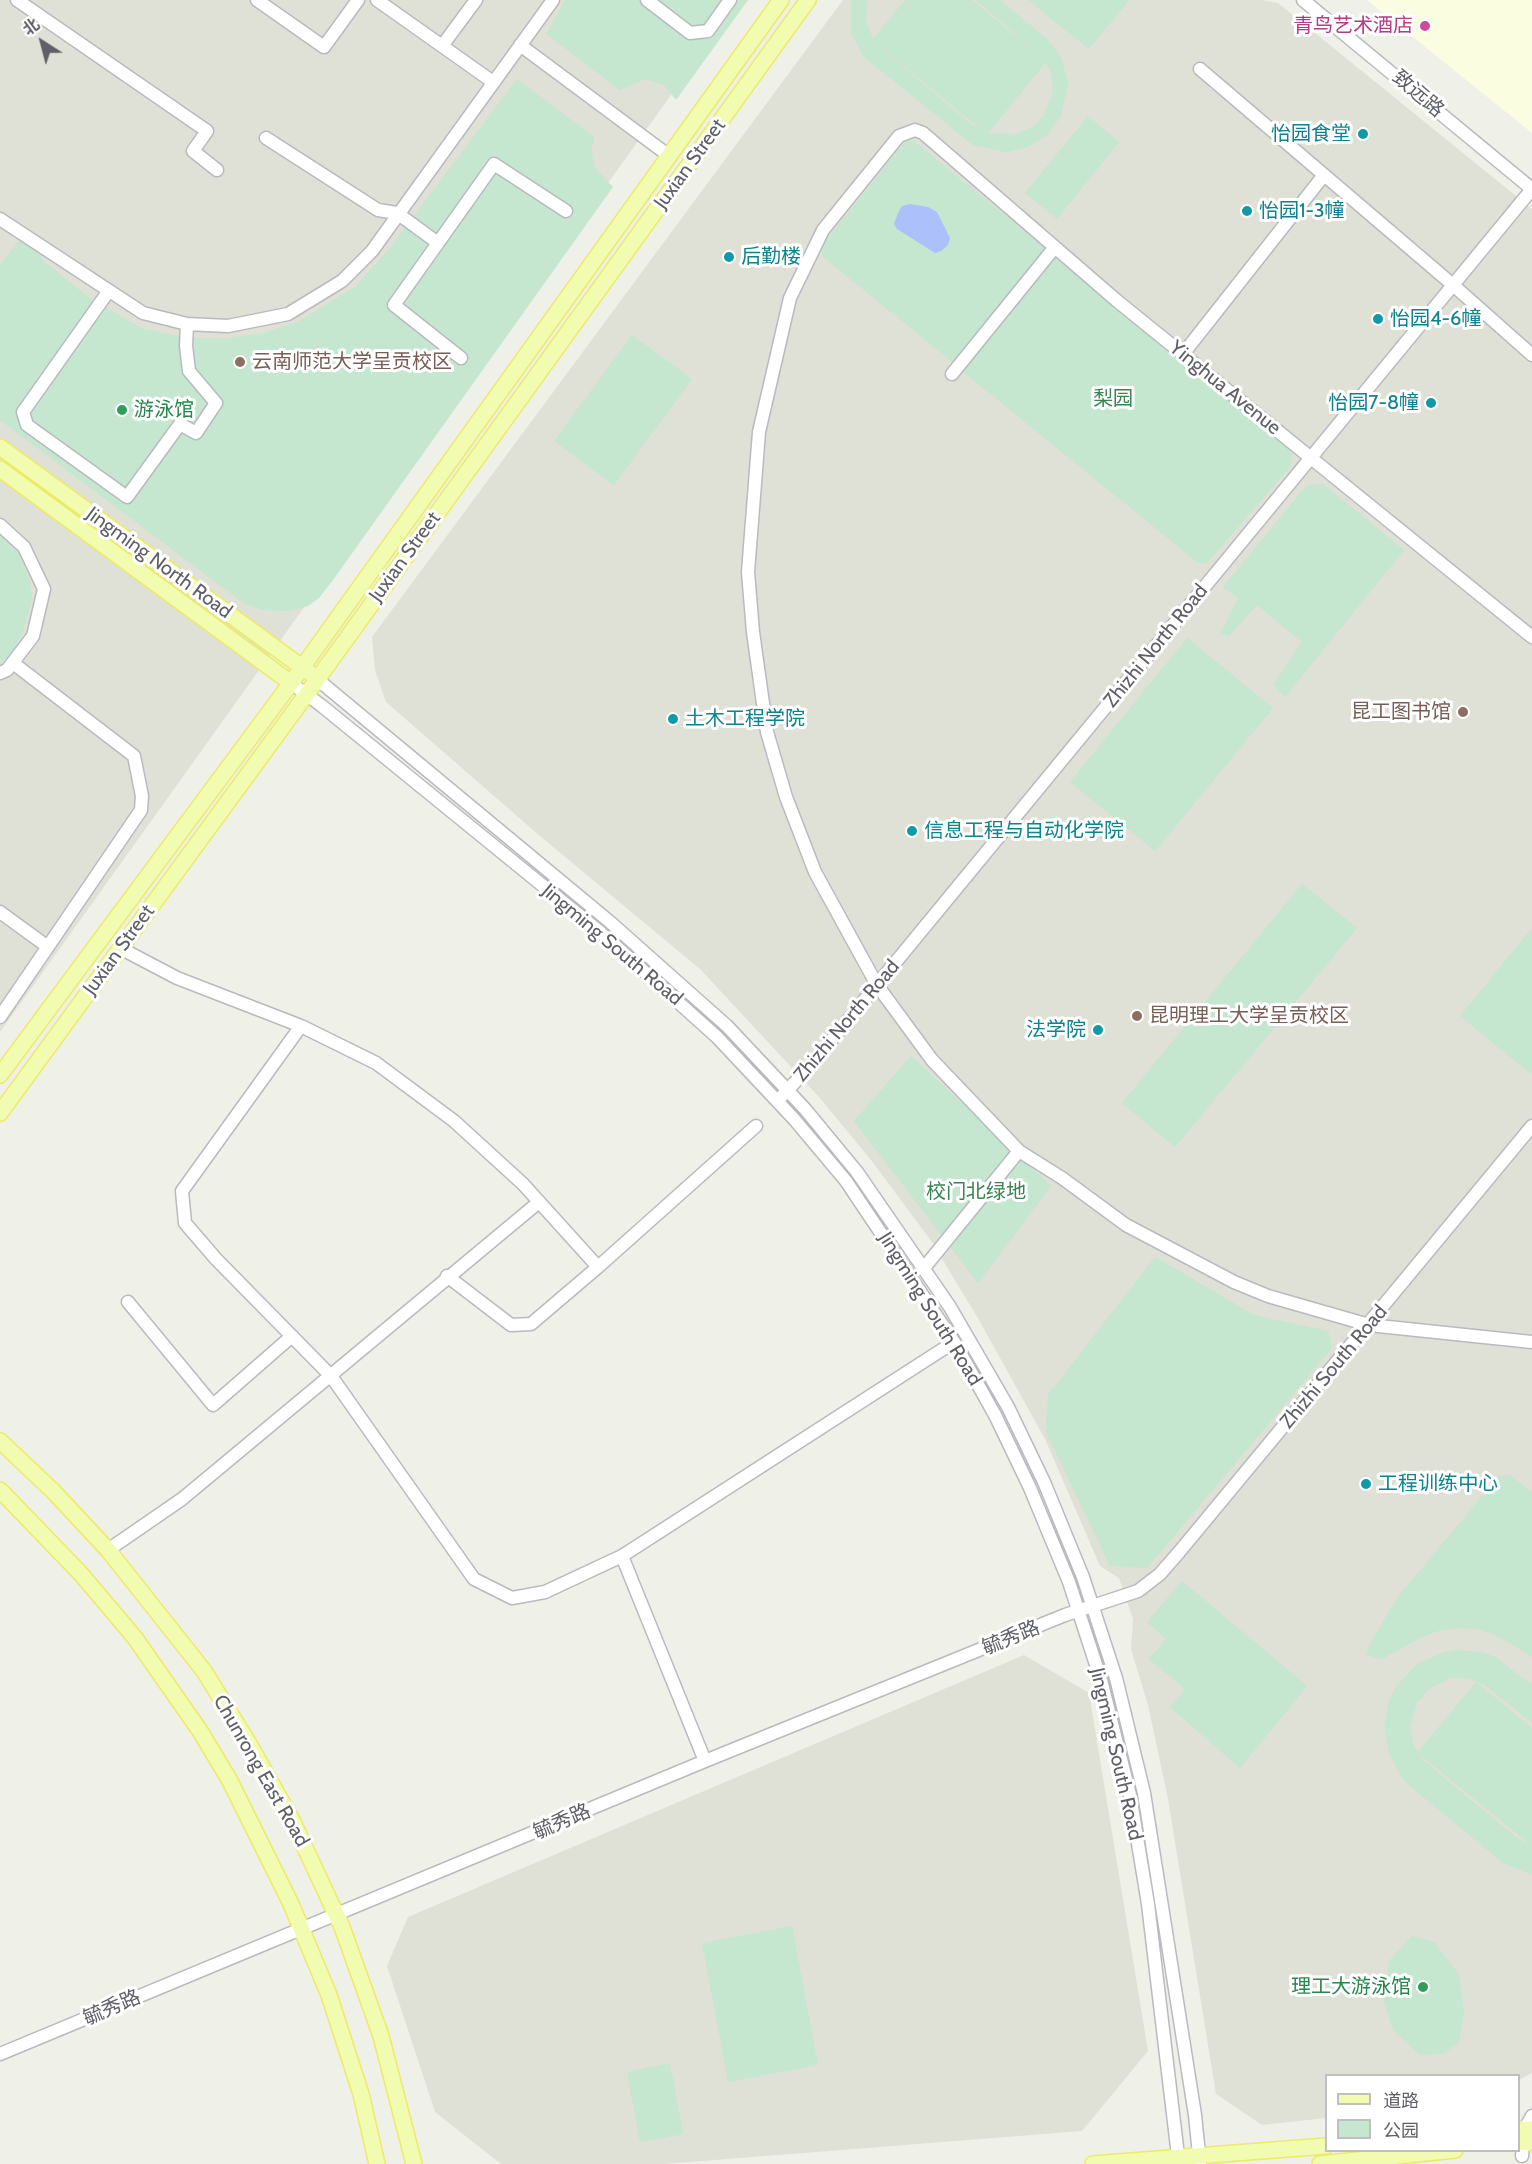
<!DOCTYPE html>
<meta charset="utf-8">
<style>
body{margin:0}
#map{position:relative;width:1532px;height:2164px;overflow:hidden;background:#eff0e7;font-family:Cabin,"Noto Sans SC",sans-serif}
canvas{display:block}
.legend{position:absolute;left:1325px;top:2074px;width:195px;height:78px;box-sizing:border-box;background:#fff;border:2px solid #bfbfc2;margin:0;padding:8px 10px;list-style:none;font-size:18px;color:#5f6067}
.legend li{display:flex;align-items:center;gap:12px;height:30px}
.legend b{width:30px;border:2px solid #bfbfc2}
.north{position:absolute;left:12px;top:12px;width:60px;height:60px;-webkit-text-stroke:4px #fff;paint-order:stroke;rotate:324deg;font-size:16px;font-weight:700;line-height:24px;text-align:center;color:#5f6067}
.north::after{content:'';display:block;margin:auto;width:21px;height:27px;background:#5f6067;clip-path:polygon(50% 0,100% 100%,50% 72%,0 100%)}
</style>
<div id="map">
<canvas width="1532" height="2164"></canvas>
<ul class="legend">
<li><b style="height:8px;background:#f2fcb1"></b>道路</li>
<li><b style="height:16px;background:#c5e6cf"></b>公园</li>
</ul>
<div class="north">北</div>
</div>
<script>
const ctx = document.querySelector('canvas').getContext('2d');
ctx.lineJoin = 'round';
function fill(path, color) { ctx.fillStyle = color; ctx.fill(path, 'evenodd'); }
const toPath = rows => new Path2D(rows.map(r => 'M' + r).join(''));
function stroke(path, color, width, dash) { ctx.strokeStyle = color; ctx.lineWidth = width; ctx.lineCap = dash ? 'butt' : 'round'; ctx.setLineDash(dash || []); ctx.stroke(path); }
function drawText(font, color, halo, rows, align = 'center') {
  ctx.font = font + ' Cabin,"Noto Sans SC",sans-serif'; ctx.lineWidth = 6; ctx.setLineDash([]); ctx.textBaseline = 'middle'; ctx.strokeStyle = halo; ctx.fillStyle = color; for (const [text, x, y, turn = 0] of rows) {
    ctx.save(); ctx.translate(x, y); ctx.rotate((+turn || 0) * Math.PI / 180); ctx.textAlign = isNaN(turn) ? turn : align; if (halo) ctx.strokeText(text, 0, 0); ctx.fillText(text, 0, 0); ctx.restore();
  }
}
const commercial = toPath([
 [1367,0,1532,0,1532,133]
]);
const education = toPath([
 [0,0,739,0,0,1032],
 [843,0,1261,0,1278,3,1532,209,1532,2073,1519,2080,1518,2076,1326,2076,1326,2118,1262,2125,1216,2094,1168,1799,1148,1705,1131,1649,1133,1619,1119,1578,1100,1566,1045,1439,979,1320,932,1242,871,1160,819,1097,700,969,540,836,386,702,375,670,372,637],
 [1024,1655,1089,1693,1148,2051,1082,2131,664,2164,501,2164,435,2112,387,1966,408,1917]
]);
const green = toPath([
 [565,0,748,0,676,100,664,85,645,79,620,90,546,34],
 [851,0,867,0,866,22,873,39,905,0,972,0,1044,59,976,0,1000,0,1046,38,1061,57,1068,83,1061,116,1047,135,1028,147,1006,152,973,145,864,57,851,33],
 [875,43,876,43,983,131,971,124],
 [1046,62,1051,74,1053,91,1044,115,1033,127,1017,134,988,133],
 [1028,0,1129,0,1089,49],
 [517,79,594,137,591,150,595,168,613,187,333,580,319,598,308,606,289,611,264,610,245,604,0,420,0,265,19,241,42,247,42,260,87,296,141,328,187,338,223,338,261,334,299,321,355,287,389,249],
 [1088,116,1119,142,1057,219,1025,193],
 [906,141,914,141,1049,251,955,364,822,256,823,244],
 [1054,257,1292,450,1290,467,1206,564,1197,562,961,370],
 [632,335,692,379,614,485,554,441],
 [1323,484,1404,550,1285,697,1273,685,1302,642,1257,605,1229,636,1220,634,1238,598,1223,587,1307,485],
 [0,534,18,552,30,581,32,599,23,632,15,648,0,665],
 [1187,638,1273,708,1155,851,1070,782],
 [1302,884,1357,928,1175,1147,1122,1103],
 [1532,928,1532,1075,1460,1016],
 [911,1056,1051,1186,978,1283,854,1121],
 [1155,1257,1254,1315,1328,1331,1332,1348,1147,1568,1110,1566,1046,1432,1048,1395],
 [1510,1475,1532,1493,1532,1657,1496,1635,1477,1629,1457,1628,1438,1631,1420,1638,1382,1659,1366,1655,1371,1642,1397,1598,1499,1476],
 [1182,1581,1307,1686,1240,1768,1170,1707,1185,1689,1149,1659,1166,1639,1147,1622],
 [1455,1650,1481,1652,1495,1657,1532,1685,1532,1723,1485,1685,1470,1679,1451,1678,1430,1688,1417,1702,1410,1727,1413,1744,1418,1752,1476,1682,1532,1728,1532,1875,1503,1863,1410,1786,1402,1777,1389,1754,1384,1727,1389,1701,1395,1688,1417,1664,1442,1653],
 [1419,1754,1531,1845,1517,1838,1424,1761],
 [792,1926,818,2065,728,2082,702,1943],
 [1412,1936,1434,1942,1459,1975,1464,2012,1459,2042,1443,2054,1420,2055,1393,2030,1383,1998,1390,1960],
 [670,2063,683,2134,640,2142,627,2072]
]);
const water = toPath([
 [910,204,928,207,937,212,950,238,948,245,941,251,935,253,897,229,894,224,898,213,902,206]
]);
const minor = toPath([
 [17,0,207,131,193,151,217,170],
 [257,0,324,47,358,0],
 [377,0,493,82],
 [647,0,690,33,708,31,730,0],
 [1303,0,1532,189],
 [520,45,668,155],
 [442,46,476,0],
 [1200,69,1453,285,1532,355],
 [266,138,378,210,397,213,438,243],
 [0,219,143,313,187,324,228,326,288,314,342,281,372,251,553,0],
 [108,292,23,412,27,425,127,497,180,424,196,433,216,403,189,371,186,346,187,324],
 [1183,354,1324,175],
 [461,358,394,305,494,164,566,211],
 [952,374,1055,247],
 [0,525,24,547,44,589,33,636,7,670,0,673],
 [317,679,610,922,727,1026,805,1109,857,1172,950,1307,1008,1407,1044,1482,1083,1577,1116,1678,1144,1793,1195,2115,1200,2164],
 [291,683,322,706,601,933,717,1037,794,1119,846,1181,954,1342,995,1415,1030,1488,1069,1582,1101,1680,1130,1795,1148,1904,1179,2164],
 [0,912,48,947],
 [120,948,177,978,301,1026,376,1063,454,1121,523,1184,598,1267,531,1324,511,1325,447,1276],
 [0,1017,141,810,142,796,134,756,13,663],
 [301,1026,182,1191,185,1223,216,1259,331,1376,474,1579,512,1598,545,1592,622,1556,954,1342],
 [782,1096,811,1065,1532,189],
 [1019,1151,1062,1178,1126,1225,1234,1282,1268,1296,1369,1325,1532,1342],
 [598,1267,756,1126],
 [924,1268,1019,1151,932,1060,877,985,815,872,786,797,767,732,753,632,748,572,759,432,790,298,823,230,899,136,915,130,923,133,1116,300,1532,637],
 [128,1302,213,1405,292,1336],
 [108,1550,182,1499,539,1202],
 [622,1556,705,1761],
 [0,2054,705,1761,1065,1615,1138,1591,1160,1574,1180,1551,1532,1126],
 [1522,2156,1524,2130,1532,2116]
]);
const major = toPath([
 [0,447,310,673],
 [0,469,291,683],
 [0,1075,291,683,781,0],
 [0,1113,298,706,808,0],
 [0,1441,53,1491,108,1550,204,1671,249,1744,293,1822,342,1927,381,2036,414,2164],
 [0,1490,81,1574,135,1638,200,1731,230,1781,291,1904,329,1995,361,2094,377,2164],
 [1518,2130,1532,2129],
 [1518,2143,1532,2142],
 [1093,2164,1326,2146],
 [1320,2164,1455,2150]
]);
const markers = [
 [1425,26,6,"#d1479c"],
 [1363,134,6,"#0f9aa8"],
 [1247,211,6,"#0f9aa8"],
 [729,257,6,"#0f9aa8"],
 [1378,319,6,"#0f9aa8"],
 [240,362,6,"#8d6e63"],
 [1431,403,6,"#0f9aa8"],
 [122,410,6,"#2e9e5b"],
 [1463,712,6,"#8d6e63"],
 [673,719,6,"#0f9aa8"],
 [912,831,6,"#0f9aa8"],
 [1137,1016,6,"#8d6e63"],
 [1098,1030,6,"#0f9aa8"],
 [1366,1484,6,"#0f9aa8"],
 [1423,1987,6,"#2e9e5b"]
];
const hotelNames = [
 ["青鸟艺术酒店",1413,26]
];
const streetNames = [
 ["致远路",1418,94,40],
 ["Juxian Street",690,164,-54],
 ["Yinghua Avenue",1225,388,39],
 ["Juxian Street",405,557,-54],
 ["Jingming North Road",159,563,36],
 ["Zhizhi North Road",1156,646,-51],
 ["Jingming South Road",612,945,40],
 ["Juxian Street",119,950,-54],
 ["Zhizhi North Road",847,1021,-50],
 ["Jingming South Road",930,1309,58],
 ["Zhizhi South Road",1334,1367,-50],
 ["毓秀路",1011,1638,-22],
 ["Jingming South Road",1116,1754,77],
 ["Chunrong East Road",261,1771,60],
 ["毓秀路",562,1822,-23],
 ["毓秀路",112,2008,-23]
];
const cultureNames = [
 ["怡园食堂",1351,134,"right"],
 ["怡园1-3幢",1259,211],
 ["后勤楼",741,257],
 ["怡园4-6幢",1390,319],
 ["怡园7-8幢",1419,403,"right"],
 ["土木工程学院",685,719],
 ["信息工程与自动化学院",924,831],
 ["法学院",1086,1030,"right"],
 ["工程训练中心",1378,1484]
];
const educationNames = [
 ["云南师范大学呈贡校区",252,362],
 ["昆工图书馆",1451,712,"right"],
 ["昆明理工大学呈贡校区",1149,1016]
];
const parkNames = [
 ["梨园",1113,399],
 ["校门北绿地",976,1192]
];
const leisureNames = [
 ["游泳馆",134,410],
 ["理工大游泳馆",1411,1987,"right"]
];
fill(commercial, '#fbfde0');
fill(education, '#dfe0d6');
fill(green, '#c5e6cf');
fill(water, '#acc1fc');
stroke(minor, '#b9bac0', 15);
stroke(major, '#eaec64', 18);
stroke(minor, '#fff', 12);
stroke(major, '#f2fcb1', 15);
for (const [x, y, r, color] of markers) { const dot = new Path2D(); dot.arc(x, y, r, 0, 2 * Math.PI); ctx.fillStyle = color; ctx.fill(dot); stroke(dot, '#fff', 2); }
drawText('20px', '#b23c85', '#fff', hotelNames, 'right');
drawText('20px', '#5f6067', '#fff', streetNames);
drawText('20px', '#0d838f', '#fff', cultureNames, 'left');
drawText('20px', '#785e54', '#fff', educationNames, 'left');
drawText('20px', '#398453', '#fff', parkNames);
drawText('20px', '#27864d', '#fff', leisureNames, 'left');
</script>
